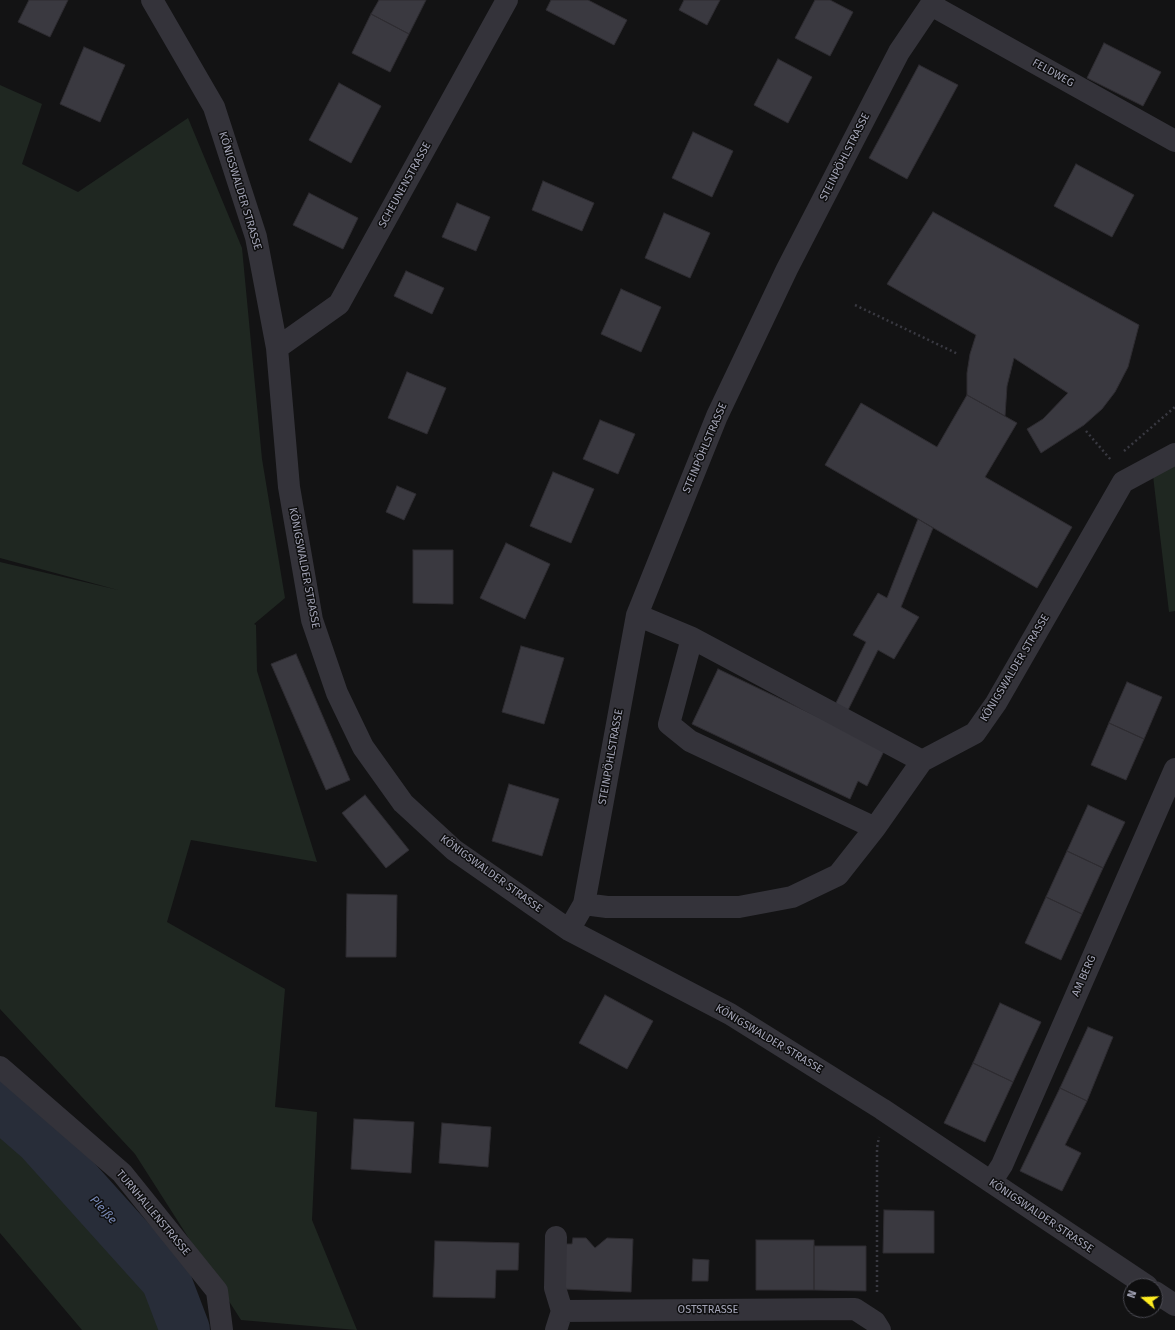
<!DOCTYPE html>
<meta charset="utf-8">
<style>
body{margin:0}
#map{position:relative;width:1175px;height:1330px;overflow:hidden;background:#131314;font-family:"Fira Sans",sans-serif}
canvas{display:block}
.north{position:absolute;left:1123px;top:1278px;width:40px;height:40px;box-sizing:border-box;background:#0e0e0f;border:1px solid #4a4a52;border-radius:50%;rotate:289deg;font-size:11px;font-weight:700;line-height:16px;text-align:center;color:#a3a4b6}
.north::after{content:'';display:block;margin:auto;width:14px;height:18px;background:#feec21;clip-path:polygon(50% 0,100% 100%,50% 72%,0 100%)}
</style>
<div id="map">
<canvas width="1175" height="1330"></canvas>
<div class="north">N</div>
</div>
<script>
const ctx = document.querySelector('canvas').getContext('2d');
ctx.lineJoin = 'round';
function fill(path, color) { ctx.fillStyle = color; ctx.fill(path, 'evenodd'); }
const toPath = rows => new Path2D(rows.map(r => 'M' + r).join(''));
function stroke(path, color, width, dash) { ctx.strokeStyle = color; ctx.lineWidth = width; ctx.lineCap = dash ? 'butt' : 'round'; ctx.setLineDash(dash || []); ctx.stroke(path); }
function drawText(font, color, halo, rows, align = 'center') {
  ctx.font = font + ' "Fira Sans",sans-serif'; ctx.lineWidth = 3; ctx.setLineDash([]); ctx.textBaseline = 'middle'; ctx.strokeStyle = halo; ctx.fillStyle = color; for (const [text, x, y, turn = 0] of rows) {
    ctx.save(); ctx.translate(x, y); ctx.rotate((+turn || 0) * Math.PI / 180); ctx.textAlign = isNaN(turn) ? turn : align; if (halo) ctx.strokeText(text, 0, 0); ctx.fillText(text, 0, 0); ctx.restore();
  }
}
const green = toPath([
 [0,85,42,104,22,164,78,192,188,118,242,248,262,459,285,598,254,624,256,625,257,671,317,862,191,840,167,922,285,989,275,1107,317,1112,312,1220,357,1330,241,1320,135,1154,0,1009,0,562,118,590,0,558],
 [1175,454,1175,611,1169,612,1152,467],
 [0,1105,40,1140,166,1280,185,1330,82,1330,0,1233]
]);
const river = toPath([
 [0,1105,40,1140,166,1280,185,1330]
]);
const building = toPath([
 [29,0,68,0,50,37,18,22,29,0],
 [379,0,426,0,409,34,371,14,379,0],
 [551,0,588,0,627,20,614,45,546,10,551,0],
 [684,0,720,0,707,25,679,10,684,0],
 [815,0,830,0,853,12,830,56,795,38,815,0],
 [371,14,409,34,390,72,352,53,371,14],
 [1104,43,1161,72,1143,106,1087,78,1104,43],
 [84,47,125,65,100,122,60,104,84,47],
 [778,59,812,77,788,123,754,105,778,59],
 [919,65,958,85,907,179,869,158,919,65],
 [339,83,381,106,351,163,309,140,339,83],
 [693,132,733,151,712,197,672,178,693,132],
 [1076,164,1134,195,1112,237,1054,206,1076,164],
 [543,181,594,203,582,231,532,210,543,181],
 [309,193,358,218,343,249,293,225,309,193],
 [457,203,490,217,476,251,442,237,457,203],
 [933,212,1139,325,1128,367,1115,392,1102,409,1084,425,1041,453,1027,429,1043,419,1068,393,1014,358,1007,386,1005,416,967,395,967,373,970,354,976,335,887,284,933,212],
 [664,213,710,233,690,278,645,258,664,213],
 [406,271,444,288,432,314,394,296,406,271],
 [621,289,661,307,641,352,601,334,621,289],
 [407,372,446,388,427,434,388,418,407,372],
 [967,395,1017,423,985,477,1072,527,1037,588,825,465,861,403,937,447,967,395],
 [600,420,635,434,618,474,583,459,600,420],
 [553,472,594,489,571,543,530,526,553,472],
 [397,486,416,494,404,520,386,512,397,486],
 [918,519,933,528,901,607,919,617,894,659,878,650,842,722,830,715,866,642,853,635,878,593,887,598,918,519],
 [506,543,550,564,525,619,480,598,506,543],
 [413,550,453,550,453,604,413,603,413,550],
 [521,646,564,658,544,724,502,712,521,646],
 [296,654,350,780,326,790,271,664,296,654],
 [718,669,885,749,867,786,858,781,850,799,692,724,718,669],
 [1127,682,1162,697,1144,739,1109,723,1127,682],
 [1109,723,1144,739,1126,780,1091,765,1109,723],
 [509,784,559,799,542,856,492,841,509,784],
 [365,795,409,850,386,868,342,813,365,795],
 [1088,805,1125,822,1103,868,1067,851,1088,805],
 [1067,851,1103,868,1082,914,1046,897,1067,851],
 [347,894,397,895,396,957,346,957,347,894],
 [1046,897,1082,914,1061,960,1025,943,1046,897],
 [605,995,653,1021,627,1069,579,1043,605,995],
 [1000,1003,1041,1022,1013,1082,973,1063,1000,1003],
 [1088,1027,1113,1037,1087,1101,1060,1088,1088,1027],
 [973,1063,1013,1082,985,1142,944,1123,973,1063],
 [1060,1088,1087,1101,1065,1145,1081,1153,1062,1191,1020,1171,1060,1088],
 [354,1119,414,1122,411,1173,351,1169,354,1119],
 [442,1123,491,1127,488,1167,439,1163,442,1123],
 [884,1210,934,1211,934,1253,883,1253,884,1210],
 [573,1238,586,1238,595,1248,607,1238,633,1239,631,1292,563,1289,565,1244,572,1244,573,1238],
 [756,1240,814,1240,814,1290,756,1290,756,1240],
 [435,1241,519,1243,518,1270,496,1270,495,1298,433,1297,435,1241],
 [814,1246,866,1246,866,1291,814,1290,814,1246],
 [693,1259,709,1260,708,1281,692,1281,693,1259]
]);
const path = toPath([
 [855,305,958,354],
 [1086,431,1111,460],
 [1124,451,1175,407],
 [877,1292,877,1148,879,1137]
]);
const minor = toPath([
 [152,0,214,107,256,237,277,348,289,487,312,620,337,693,363,747,403,803,454,850,569,930,730,1014,882,1109,1147,1286],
 [931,5,1175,141],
 [277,348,339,304,507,0],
 [637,615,692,638,669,724,690,741,875,828],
 [692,638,922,761],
 [584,904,607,907,739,907,792,897,838,875,875,828,922,761,975,733,996,703,1123,482,1175,454],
 [569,930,584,904,637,615,717,416,787,269,899,52,934,0],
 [0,1067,122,1173,217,1291,222,1330],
 [991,1182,1002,1165,1175,769],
 [556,1237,555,1288,562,1311],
 [1155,1292,1175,1305],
 [562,1311,855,1309,875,1322,880,1330],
 [556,1330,562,1311]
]);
const streetNames = [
 ["FELDWEG",1053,73,29],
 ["STEINPÖHLSTRASSE",845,157,-63],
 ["SCHEUNENSTRASSE",405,185,-61],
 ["KÖNIGSWALDER STRASSE",240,191,73],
 ["STEINPÖHLSTRASSE",705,448,-67],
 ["KÖNIGSWALDER STRASSE",304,568,79],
 ["KÖNIGSWALDER STRASSE",1015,668,-59],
 ["STEINPÖHLSTRASSE",611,757,-80],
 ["KÖNIGSWALDER STRASSE",491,874,36],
 ["AM BERG",1084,976,-66],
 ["KÖNIGSWALDER STRASSE",769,1039,31],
 ["TURNHALLENSTRASSE",153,1213,50],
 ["KÖNIGSWALDER STRASSE",1041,1216,34],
 ["OSTSTRASSE",708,1310]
];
const waterNames = [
 ["Pleiße",103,1210,48]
];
fill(green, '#1f2721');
stroke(river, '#282d39', 50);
fill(building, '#3a3940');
stroke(building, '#2e2c31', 1);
stroke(path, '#393941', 2.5, [2, 3]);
stroke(minor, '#34333a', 22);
drawText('11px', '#a3a4b6', '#0e0e0f', streetNames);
drawText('italic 12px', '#7788b4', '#0e0e0f', waterNames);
</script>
